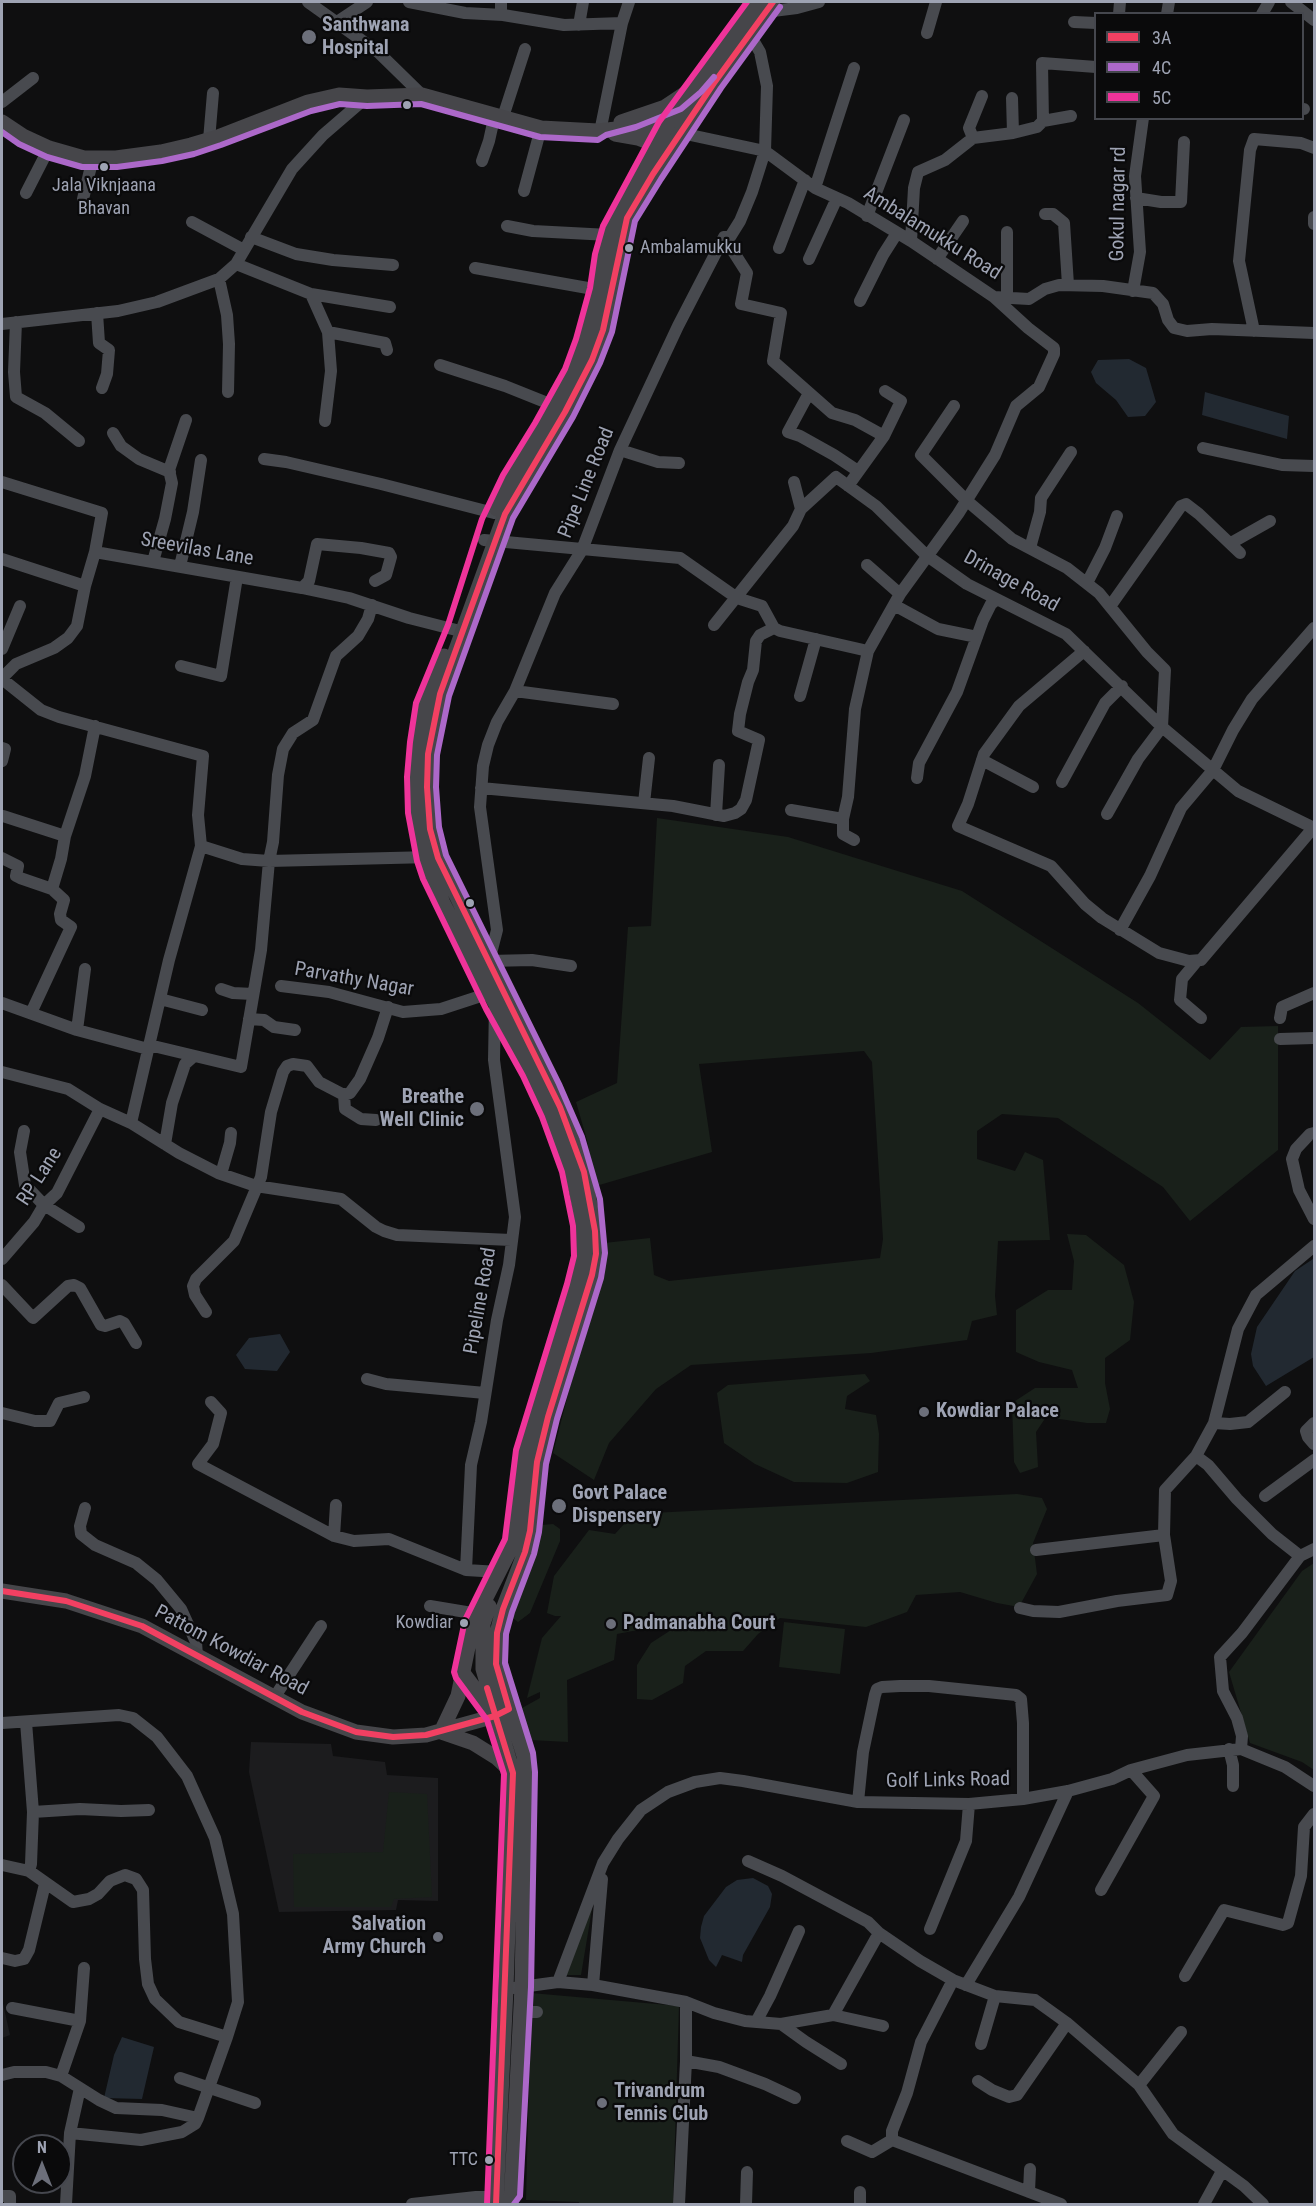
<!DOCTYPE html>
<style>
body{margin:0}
#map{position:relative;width:1316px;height:2206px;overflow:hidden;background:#0f0f10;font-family:"Roboto Condensed",sans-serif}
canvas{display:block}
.frame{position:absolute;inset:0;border:3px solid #9ea3b3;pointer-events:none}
.legend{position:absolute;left:1094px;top:12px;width:210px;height:108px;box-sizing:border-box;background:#0a0a0b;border:2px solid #45474e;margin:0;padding:8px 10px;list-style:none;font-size:18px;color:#9ea3b3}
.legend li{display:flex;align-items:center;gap:12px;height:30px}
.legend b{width:30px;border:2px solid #45474e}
.north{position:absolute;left:12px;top:2134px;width:60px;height:60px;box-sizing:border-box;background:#0a0a0b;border:2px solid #45474e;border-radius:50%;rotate:0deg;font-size:16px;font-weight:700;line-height:24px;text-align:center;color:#9ea3b3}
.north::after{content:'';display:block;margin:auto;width:21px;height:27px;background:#6c6f7a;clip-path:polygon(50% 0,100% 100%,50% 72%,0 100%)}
</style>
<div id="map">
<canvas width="1316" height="2206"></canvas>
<div class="frame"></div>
<ul class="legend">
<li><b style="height:8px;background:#f24062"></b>3A</li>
<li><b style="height:8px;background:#ac68c9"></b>4C</li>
<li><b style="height:8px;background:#ef339a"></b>5C</li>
</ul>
<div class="north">N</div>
</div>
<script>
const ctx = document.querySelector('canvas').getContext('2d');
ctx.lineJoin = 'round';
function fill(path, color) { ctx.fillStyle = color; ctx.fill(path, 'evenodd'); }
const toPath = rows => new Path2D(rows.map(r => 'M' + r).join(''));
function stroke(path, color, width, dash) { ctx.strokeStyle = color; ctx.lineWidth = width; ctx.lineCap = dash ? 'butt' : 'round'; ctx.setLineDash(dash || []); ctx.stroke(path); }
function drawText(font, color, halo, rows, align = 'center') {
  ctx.font = font + ' "Roboto Condensed",sans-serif'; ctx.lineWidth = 4.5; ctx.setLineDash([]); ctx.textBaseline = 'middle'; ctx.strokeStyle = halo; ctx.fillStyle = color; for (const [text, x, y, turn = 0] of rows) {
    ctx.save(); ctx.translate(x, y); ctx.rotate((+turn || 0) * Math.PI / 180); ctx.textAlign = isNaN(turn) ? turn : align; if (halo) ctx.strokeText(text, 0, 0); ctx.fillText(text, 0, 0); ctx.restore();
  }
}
const built = toPath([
 [251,1742,331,1744,333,1756,385,1762,387,1775,438,1778,438,1901,398,1900,396,1910,279,1912,249,1772],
 [2,1999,10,2035,2,2038]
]);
const green = toPath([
 [657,818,788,837,962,891,1138,1003,1210,1060,1241,1027,1278,1026,1278,1150,1190,1221,1163,1187,1058,1118,1002,1114,977,1131,977,1159,1015,1171,1025,1152,1043,1160,1050,1240,998,1241,995,1296,997,1315,972,1321,967,1340,871,1353,691,1365,656,1389,609,1443,594,1480,553,1453,573,1375,605,1274,604,1243,650,1238,654,1275,669,1281,880,1258,883,1239,872,1062,864,1051,699,1064,712,1152,596,1186,587,1140,576,1102,617,1083,628,927,651,926],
 [1067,1234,1086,1235,1124,1265,1134,1302,1130,1340,1105,1358,1105,1383,1110,1409,1106,1423,1087,1423,1046,1417,1036,1432,1038,1467,1020,1473,1014,1462,1012,1403,1035,1388,1078,1388,1072,1370,1039,1362,1016,1352,1016,1310,1048,1290,1072,1290,1074,1261],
 [865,1374,870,1381,847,1396,845,1409,876,1415,879,1434,878,1472,847,1483,794,1482,755,1464,724,1443,717,1393,728,1385],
 [1017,1494,1042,1498,1047,1509,1033,1543,1037,1574,1019,1607,997,1603,960,1592,916,1595,907,1612,866,1627,780,1618,758,1634,743,1651,706,1651,685,1666,683,1683,652,1700,637,1699,637,1665,651,1643,685,1621,617,1634,614,1660,567,1680,568,1742,531,1740,523,1719,522,1708,540,1698,540,1692,527,1698,542,1638,561,1616,555,1616,547,1613,554,1576,589,1530,615,1534,633,1514],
 [553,1524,560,1529,560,1541,530,1613,518,1622,510,1616,512,1605,542,1525],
 [1314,1563,1314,1770,1302,1762,1250,1743,1229,1672,1302,1571],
 [784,1622,845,1629,840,1674,779,1667],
 [389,1792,427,1794,432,1897,394,1899,391,1907,294,1907,293,1854,383,1852],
 [593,1903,581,1975,566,1975],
 [531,1993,679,2006,673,2204,579,2204,579,2202,526,2200]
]);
const water = toPath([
 [1129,359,1146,368,1156,402,1145,416,1128,417,1116,400,1096,383,1091,372,1098,360],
 [1205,392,1289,416,1287,439,1202,415],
 [1313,1259,1314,1357,1266,1386,1253,1366,1251,1354,1257,1327,1295,1271],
 [280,1334,290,1352,277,1371,245,1369,236,1355,249,1338],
 [753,1878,768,1886,772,1894,770,1907,743,1955,742,1962,722,1955,716,1967,709,1960,700,1938,701,1927,704,1916,726,1887,737,1880],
 [122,2037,154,2047,142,2099,104,2098,114,2055]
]);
const minor = toPath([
 [308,2,378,52,422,95],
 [409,2,465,13,503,15,564,25,622,23,601,127],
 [1291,2,1314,20],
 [763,9,765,12,797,8,819,2],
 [1119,14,1120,2],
 [1167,14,1169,2],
 [1262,14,1269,2],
 [501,15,501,2],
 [337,22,367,2],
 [1074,22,1096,23],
 [622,23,629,2],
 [579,25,583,2],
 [927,33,936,2],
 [1012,98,1013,133],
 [2,102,33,78],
 [1302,109,1304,109],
 [503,117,525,49],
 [1043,121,1042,63,1096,67],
 [673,129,681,133,765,151,815,188,848,203,911,241,994,297,1029,299,1045,289,1059,285,1103,286,1153,293,1163,304,1168,320,1174,328,1187,331,1212,329,1314,333],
 [973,138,969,128,982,96],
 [209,140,213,93],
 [482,161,489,141,495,114],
 [815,188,854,68],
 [524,191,541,128],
 [26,193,49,148],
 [1136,198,1161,202,1181,202,1184,142],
 [83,199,93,158],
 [1045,214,1053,214,1064,223,1068,285],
 [867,216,904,120],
 [1314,217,1314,224],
 [192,222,244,250],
 [507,226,533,231,609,235],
 [251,237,296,254,333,260,393,265],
 [724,237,747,273,741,304,781,313,773,361,832,413,855,420,884,436],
 [911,241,914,188,918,172,945,160,973,138,1013,133,1037,127,1043,121,1071,116],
 [779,248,805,180],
 [809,259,837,198],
 [937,259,963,221],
 [236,264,311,294,390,307],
 [475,268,599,290],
 [219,279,227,315,229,344,228,392],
 [1133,291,1140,252,1135,176,1143,118],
 [311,294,328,332,385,343,387,350],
 [1007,299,1007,232],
 [860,301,883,255,897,233],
 [97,313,99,343,109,350,107,374,102,388],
 [16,322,14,372,16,397,45,413,79,441],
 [2,324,118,311,157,302,219,279,236,264,292,169,323,135,367,97],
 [1254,331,1239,261,1250,150,1254,139,1301,143,1314,148],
 [440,365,505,386,555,406],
 [809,393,788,432,800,436,834,455,858,471],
 [954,406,921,455,966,500,1012,539,1067,568,1099,593,1147,652,1165,670,1162,727,1138,759,1107,814],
 [325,421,331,371,328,332],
 [113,433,121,446,139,459,170,472],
 [1203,448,1282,465,1314,466],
 [620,450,658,462,679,463],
 [264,459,286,462,381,484,494,513],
 [2,482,102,513,95,552],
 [794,482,801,509],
 [848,486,884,436,901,401,885,391],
 [484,540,680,558,737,598,762,606,774,628,780,631,868,651],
 [1231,543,1270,521],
 [1030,548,1040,512,1041,498,1071,452],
 [2,559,85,586],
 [150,561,154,558,165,519,172,483,169,470,186,420],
 [867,565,900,594],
 [180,566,193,512,201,460],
 [1087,583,1105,548,1117,516],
 [302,588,309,581,317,544,361,548,389,553,391,557,386,575,375,581],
 [894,605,938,629,977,637],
 [1111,605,1181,506,1186,504,1199,514,1240,553],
 [714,625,793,526,801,509,836,477,876,506,926,555,967,584,1066,634,1162,727,1238,791,1314,828],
 [2,649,20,606],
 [1084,651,1019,706,984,754,968,804,958,826,1051,866,1085,904,1102,918,1159,953,1189,961,1201,960,1314,827],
 [181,666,221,676,237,577],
 [2,678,16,664,54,648,68,638,77,626,85,586,95,552,302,588,349,598,409,618,464,632],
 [2,679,41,710,59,717,203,756,198,815,201,846,242,859,269,861,431,857],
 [515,691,613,704],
 [800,696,816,639],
 [2,748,5,749,2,761],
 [982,760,1033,787],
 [917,778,919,763,957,692,983,620,991,604,996,600],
 [1062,782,1105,703,1122,686],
 [481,788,673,806,724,816,735,813,741,809,746,800,759,740,738,731,740,714,748,682,753,670,756,641,760,635,774,628],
 [644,803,649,758],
 [791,810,843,819],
 [716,815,719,765],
 [3,816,65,836,61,859,52,889],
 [65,836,85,776,95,726],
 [854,840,843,834,843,819,848,797,855,709,868,651,900,594,958,514,995,455,1016,406,1039,387,1054,354,1054,348,1028,328,994,297],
 [2,858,18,866,16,876,20,878,52,889,64,900,60,914,61,920,71,927,31,1013],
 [1120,930,1150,876,1181,808,1213,770,1233,730,1252,699,1314,628],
 [489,961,497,930,480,807,483,766,488,745,497,722,515,691,555,593,582,550,620,450,678,326,724,237,730,237,740,221,752,192,765,151,767,86,760,52,750,35],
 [1197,961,1182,979,1180,1000,1201,1018],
 [483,965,489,961,532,960,571,966],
 [281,986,329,992,403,1012,441,1009,490,993],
 [221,989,233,993,253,994],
 [160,999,202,1010],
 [2,1003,77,1030,148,1049],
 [1280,1018,1282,1007,1314,993],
 [249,1019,264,1020,274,1027,295,1030],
 [77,1030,85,969],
 [1280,1039,1314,1038],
 [149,1045,241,1067,261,950,269,861,273,842,278,775,283,749,293,733,313,720,336,656,358,636,368,619,372,605],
 [2,1072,68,1089,100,1109,131,1123,179,1153,218,1173,256,1186,341,1199,376,1227,384,1231,397,1235,511,1240],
 [344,1095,345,1109,361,1119,376,1120],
 [131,1123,169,960,201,846],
 [24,1131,20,1152,25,1185,44,1205,79,1227],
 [1314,1133,1310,1134,1296,1149,1292,1159,1299,1190,1314,1219],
 [165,1144,172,1103,185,1064,194,1056],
 [221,1174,230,1143,231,1133],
 [2,1259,34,1222,44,1205,57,1193,100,1109],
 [2,1285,33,1318,68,1286,74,1285,80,1288,101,1325,105,1326,120,1321,124,1323,136,1343],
 [206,1312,195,1295,193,1286,196,1279,234,1241,261,1177,271,1112,283,1072,287,1066,293,1064,307,1066,319,1082,344,1095,350,1093,360,1079,378,1038,388,1007],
 [367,1379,386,1384,485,1393],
 [211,1402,221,1413,213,1444,198,1464,334,1536,354,1541,389,1539,466,1570,499,1572],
 [2,1413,35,1421,50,1421,59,1403,84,1397],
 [1214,1423,1230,1424,1248,1422,1285,1392],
 [1314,1423,1306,1431,1308,1437,1314,1444],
 [1196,1456,1208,1465,1237,1499,1272,1534,1300,1556],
 [1265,1496,1314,1460],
 [85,1508,80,1526,81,1534,95,1545,136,1563,157,1580,181,1609,196,1642,197,1656],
 [334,1536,336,1505],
 [1036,1550,1164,1535],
 [466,1570,471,1465,481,1422,497,1320,509,1265,515,1217,494,1060,495,1005],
 [430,1606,478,1614],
 [1020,1608,1033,1611,1059,1612,1117,1601,1167,1595,1171,1581,1164,1535,1165,1490,1196,1456,1214,1423,1238,1329,1256,1295,1314,1246],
 [274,1698,321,1626],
 [2,1723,119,1715,133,1718,157,1737,187,1776,215,1838,233,1914,238,2002,227,2037,198,2118,162,2110,116,2108,99,2100,61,2076,46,2072,14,2072,2,2075],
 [1229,1749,1233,1765,1233,1786],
 [1241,1749,1242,1736,1237,1718,1223,1691,1220,1657,1242,1633,1300,1556,1314,1549],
 [858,1802,863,1752,875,1695,877,1689,882,1687,900,1686,929,1686,1016,1695,1021,1699,1023,1723,1023,1799],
 [33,1812,80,1809,121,1811,149,1810],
 [748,1861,782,1876,868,1922,879,1933,920,1961,953,1980,995,1996,1035,2000,1067,2023,1139,2085,1173,2134,1244,2186,1263,2204],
 [2,1865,29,1871,31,1864,33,1812,26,1722],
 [29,1871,73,1902,89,1899,98,1894,110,1881,125,1875,136,1879,143,1890,145,1959,148,1984,155,1999,179,2022,227,2037],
 [1101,1890,1154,1796,1131,1770],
 [930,1929,966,1841,969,1804],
 [2,1958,15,1961,24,1959,29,1950,45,1884],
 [1185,1976,1224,1910,1283,1925,1288,1923,1301,1876,1304,1827,1314,1814],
 [558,1982,603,1863,618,1839,641,1810,668,1792,695,1782,720,1778,743,1781,858,1802,969,1804,1023,1799,1068,1791,1112,1779,1131,1770,1187,1755,1241,1749,1285,1767,1314,1786],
 [593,1985,602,1879],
 [966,1985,1019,1897,1068,1791],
 [514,1988,558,1982,593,1985,686,2002,714,2013,745,2021,781,2024,833,2015,879,1933],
 [12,2008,80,2021],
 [521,2012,537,2012],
 [833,2015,883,2026],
 [756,2022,770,1996,799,1931],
 [781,2024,806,2042,841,2064],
 [981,2044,995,1996],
 [686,2061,719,2067,765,2084,795,2098],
 [61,2076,80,2021,84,1968],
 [180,2078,255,2103],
 [978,2081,992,2090,1009,2097,1017,2095,1067,2023],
 [1139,2085,1181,2032],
 [70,2133,141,2140,182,2132,195,2124,198,2118],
 [892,2140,1061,2204],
 [892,2140,892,2131,907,2093,921,2042,953,1980],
 [847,2141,872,2152,892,2140],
 [1029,2192,1030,2169],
 [2,2196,10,2196,10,2204],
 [66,2204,70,2133,80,2088],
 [412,2204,476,2197,504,2197],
 [679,2204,686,2061,686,2002],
 [746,2204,747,2172],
 [860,2204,860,2192],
 [1204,2204,1222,2171]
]);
const major = toPath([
 [2,122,23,136,49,148,84,158,116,158,161,152,191,145,218,137,308,102,339,95,367,97,422,95,541,128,598,131,625,128,666,127],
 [621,122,665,107,686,93],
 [615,134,638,138,656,145],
 [497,509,511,480,543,428,574,369,585,342,599,290,604,255,611,230,622,207,666,127,758,2],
 [2,1591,66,1601,142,1626,302,1712,356,1732,393,1737,426,1735,495,1716,504,1711],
 [489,1606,483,1624,483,1669,513,1773,506,1989,496,2204],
 [463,1673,490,1709],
 [441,1732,458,1696,473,1623,514,1542,525,1452,583,1257,582,1225,577,1193,566,1154,531,1072,443,903,425,858,417,813,416,777,419,743,425,705,444,656],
 [441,1732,473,1743,497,1758,511,1771],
 [511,2204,522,1987,526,1772,524,1756,496,1664,497,1633,503,1609,525,1552,530,1531,537,1462,548,1417,592,1275,596,1254,595,1231,584,1172,560,1107,438,858,430,829,427,787,428,754,440,694,505,514,565,412,592,360,603,330,627,218,653,174,714,83,773,2]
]);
const bus1 = toPath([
 [2,1591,66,1601,142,1626,302,1712,356,1732,393,1737,426,1735,495,1716,509,1709,496,1664,497,1633,503,1609,525,1552,530,1531,537,1462,548,1417,592,1275,596,1254,595,1231,584,1172,560,1107,438,858,430,829,427,787,428,754,440,694,505,514,565,412,592,360,603,330,627,218,653,174,714,83,773,2],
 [487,1688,513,1773,496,2204]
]);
const bus2 = toPath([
 [2,132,19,144,47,157,82,167,117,167,162,161,194,154,221,145,311,111,340,104,367,106,421,104,540,137,598,140,606,135,636,127,681,109,701,92,714,77],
 [514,2204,520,2196,531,1987,535,1772,533,1753,505,1663,506,1634,512,1612,534,1554,539,1532,546,1464,557,1419,601,1278,605,1253,600,1199,582,1137,559,1084,446,855,439,827,436,787,437,755,449,696,513,518,573,417,600,363,612,332,635,221,661,179,721,88,780,7]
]);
const bus3 = toPath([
 [487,2204,504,1774,487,1720,456,1678,454,1672,465,1620,505,1539,516,1450,567,1284,574,1256,573,1226,562,1172,542,1117,523,1076,486,1009,423,879,417,861,408,813,407,777,410,742,416,703,448,625,482,519,503,475,535,423,565,369,576,339,590,288,595,254,603,226,659,122,747,2]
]);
const markers = [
 [309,37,8,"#6c6f7a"],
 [407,105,5,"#9ea3b3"],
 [104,167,5,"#9ea3b3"],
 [629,248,5,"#9ea3b3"],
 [470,903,5,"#9ea3b3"],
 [477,1109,8,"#6c6f7a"],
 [924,1412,6,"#6c6f7a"],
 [559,1506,8,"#6c6f7a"],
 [464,1623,5,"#9ea3b3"],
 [611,1624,6,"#6c6f7a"],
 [438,1937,6,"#6c6f7a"],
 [602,2103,6,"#6c6f7a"],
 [489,2160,5,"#9ea3b3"]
];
const busNames = [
 ["Jala Viknjaana",104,186,"center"],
 ["Bhavan",104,209,"center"],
 ["Ambalamukku",640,248,"left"],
 ["Kowdiar",453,1623],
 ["TTC",478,2160]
];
const poiNames = [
 ["Santhwana",322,26],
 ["Hospital",322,49],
 ["Breathe",464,1098,"right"],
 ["Well Clinic",464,1121,"right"],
 ["Kowdiar Palace",936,1412],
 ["Govt Palace",572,1494],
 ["Dispensery",572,1517],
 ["Padmanabha Court",623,1624],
 ["Salvation",426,1925,"right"],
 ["Army Church",426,1948,"right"],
 ["Trivandrum",614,2092],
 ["Tennis Club",614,2115]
];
const streetNames = [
 ["Gokul nagar rd",1119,204,-89],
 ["Ambalamukku Road",932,234,32],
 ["Pipe Line Road",587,483,-68],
 ["Sreevilas Lane",197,550,10],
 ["Drinage Road",1011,582,29],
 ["Parvathy Nagar",354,980,10],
 ["RP Lane",40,1177,-57],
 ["Pipeline Road",481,1301,-80],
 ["Pattom Kowdiar Road",231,1651,28],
 ["Golf Links Road",948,1781,-1]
];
fill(built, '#1c1c1e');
fill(green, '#19201a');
fill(water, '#222931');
stroke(minor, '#484a4f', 12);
stroke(major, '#46464a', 15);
stroke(bus1, '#f24062', 6);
stroke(bus2, '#ac68c9', 6);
stroke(bus3, '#ef339a', 6);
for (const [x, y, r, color] of markers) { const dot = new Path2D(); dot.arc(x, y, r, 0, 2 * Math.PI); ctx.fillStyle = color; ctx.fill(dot); stroke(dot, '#0a0a0b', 2); }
drawText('18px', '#9ea3b3', '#0a0a0b', busNames, 'right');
drawText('bold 20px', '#9ea3b3', '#0a0a0b', poiNames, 'left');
drawText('20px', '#9ea3b3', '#0a0a0b', streetNames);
</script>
